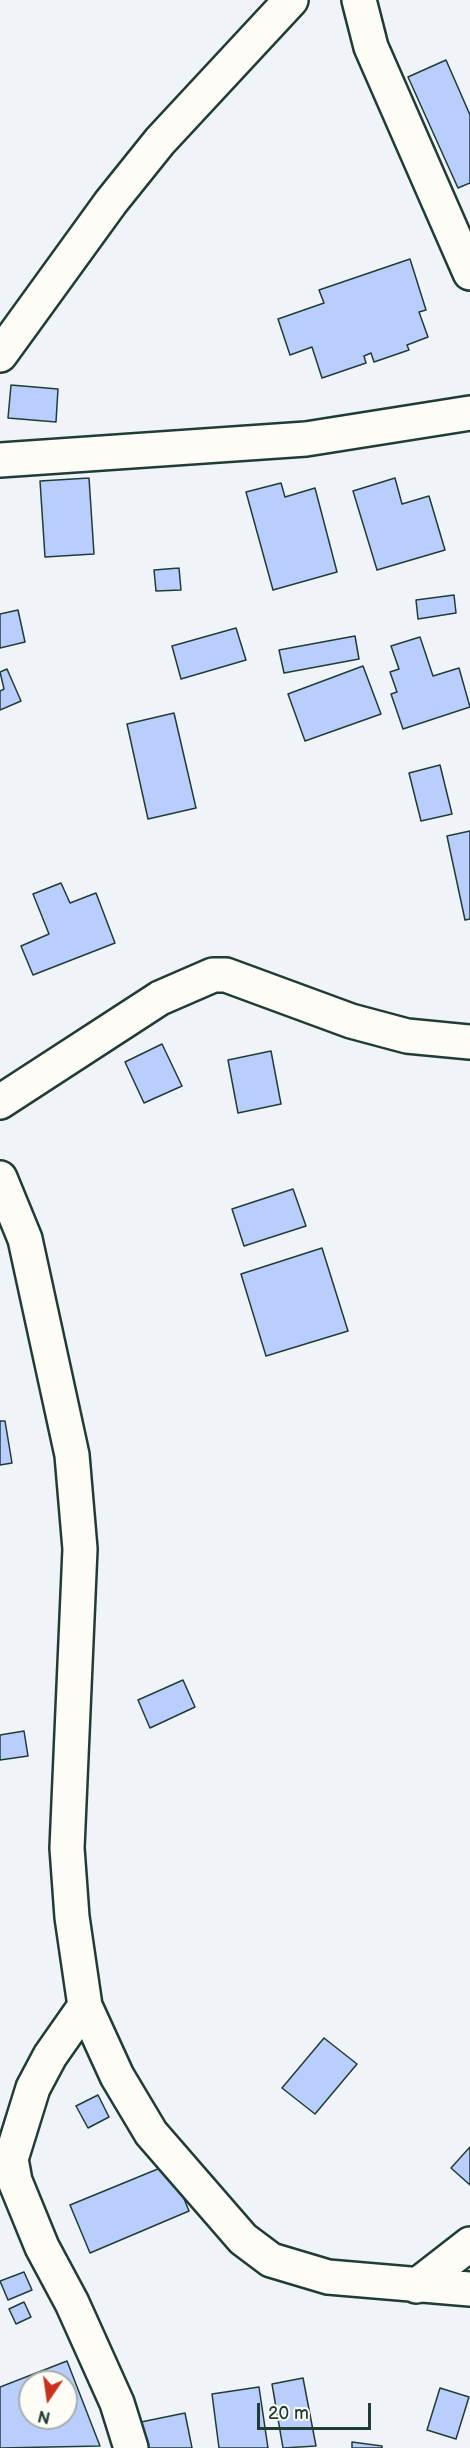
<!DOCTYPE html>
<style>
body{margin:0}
#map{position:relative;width:470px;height:2448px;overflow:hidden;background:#f0f3f8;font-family:"Balsamiq Sans",sans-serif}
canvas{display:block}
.north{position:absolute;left:18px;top:2370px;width:60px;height:60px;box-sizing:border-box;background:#fdfcf7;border:2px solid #a4b0a9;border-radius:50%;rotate:193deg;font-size:16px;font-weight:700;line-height:24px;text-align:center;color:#1f3d34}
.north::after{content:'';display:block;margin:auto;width:21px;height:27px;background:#c8321e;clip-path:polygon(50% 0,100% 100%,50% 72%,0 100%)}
.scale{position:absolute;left:257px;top:2403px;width:114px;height:27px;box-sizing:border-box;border:3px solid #1f3d34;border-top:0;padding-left:8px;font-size:18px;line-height:21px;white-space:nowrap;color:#1f3d34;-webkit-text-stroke:4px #fdfcf7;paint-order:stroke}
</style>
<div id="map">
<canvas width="470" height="2448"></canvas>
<div class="north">N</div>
<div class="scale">20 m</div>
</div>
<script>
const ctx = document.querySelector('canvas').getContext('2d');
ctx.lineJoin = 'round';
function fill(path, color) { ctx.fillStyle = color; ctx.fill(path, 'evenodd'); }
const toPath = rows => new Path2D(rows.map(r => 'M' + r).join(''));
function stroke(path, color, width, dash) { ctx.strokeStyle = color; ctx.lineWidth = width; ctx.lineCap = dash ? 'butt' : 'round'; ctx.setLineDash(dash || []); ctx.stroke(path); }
const building = toPath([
 [446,60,470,115,470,183,458,188,408,77,446,60],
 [410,259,426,310,419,312,428,337,407,345,409,350,374,362,371,353,364,356,366,363,322,378,312,347,290,355,278,319,324,303,319,290,410,259],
 [11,385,58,389,56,422,8,418,11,385],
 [89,478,94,554,45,557,40,481,89,478],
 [395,478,402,504,429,496,445,550,377,570,353,491,395,478],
 [281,483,285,497,315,488,337,572,273,590,246,492,281,483],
 [179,568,181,590,156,591,154,570,179,568],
 [454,595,456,613,418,619,416,600,454,595],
 [18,610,25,642,0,648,0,614,18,610],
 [236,628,246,660,181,679,172,646,236,628],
 [355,636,359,659,284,673,279,650,355,636],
 [420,637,433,676,459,668,470,707,403,729,391,694,397,692,390,672,399,669,391,646,420,637],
 [363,666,381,714,305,741,288,694,363,666],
 [7,669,21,701,0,710,0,691,4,689,0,672,7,669],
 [174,713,196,808,148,819,127,724,174,713],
 [440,765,452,814,421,821,409,773,440,765],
 [470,831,470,919,465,920,447,836,470,831],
 [61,883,70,903,96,893,115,943,33,975,21,946,49,934,33,894,61,883],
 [162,1044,182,1086,144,1103,125,1062,162,1044],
 [271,1051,281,1104,238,1113,228,1060,271,1051],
 [293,1189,306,1226,244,1246,232,1209,293,1189],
 [322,1248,348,1331,266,1356,241,1274,322,1248],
 [0,1421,5,1421,12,1463,0,1465,0,1421],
 [183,1680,195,1707,150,1728,138,1700,183,1680],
 [24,1731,28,1756,0,1760,0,1735,24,1731],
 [324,2038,357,2064,315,2114,282,2088,324,2038],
 [98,2095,109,2117,88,2128,76,2106,98,2095],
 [470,2147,470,2185,451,2168,470,2147],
 [170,2164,189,2211,90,2253,70,2205,170,2164],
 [24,2272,32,2290,8,2300,0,2281,24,2272],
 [24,2302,31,2317,16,2324,9,2309,24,2302],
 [67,2361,100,2446,0,2448,0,2387,67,2361],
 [30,2382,66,2382,66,2418,30,2418,30,2382],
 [303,2378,316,2446,283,2448,272,2384,303,2378],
 [259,2387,268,2448,219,2448,212,2394,259,2387],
 [440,2388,469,2397,456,2439,427,2430,440,2388],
 [185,2413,192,2448,146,2448,141,2422,185,2413],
 [352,2442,382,2446,382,2448,352,2448,352,2442]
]);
const minor = toPath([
 [359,0,371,47,470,273],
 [0,355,111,202,160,141,291,0],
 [0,460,306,439,470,413],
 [0,1102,160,998,213,975,226,975,351,1021,407,1036,470,1042],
 [0,1178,25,1239,72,1455,80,1549,67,1848,72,1917,85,2006,117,2076,151,2133,243,2239,271,2260,328,2277,470,2289],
 [85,2006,50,2056,33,2088,11,2159,15,2181,42,2247,72,2303,117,2403,131,2448],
 [416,2286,470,2244]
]);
fill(building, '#bacefd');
stroke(building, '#1f3d34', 1.5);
stroke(minor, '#1f3d34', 38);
stroke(minor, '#fdfcf7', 33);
</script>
